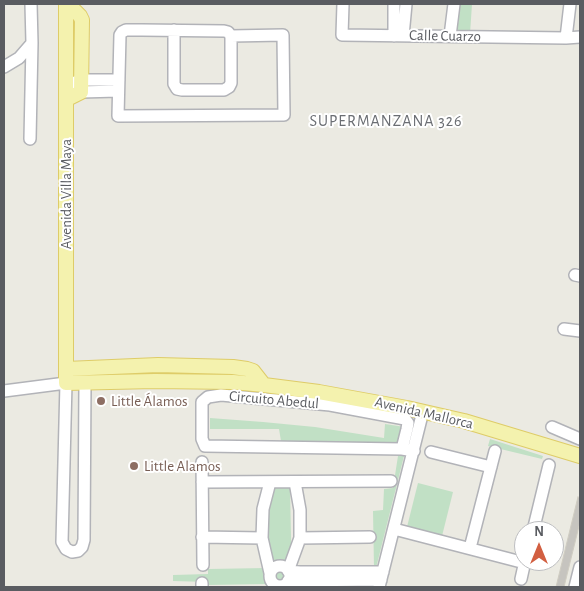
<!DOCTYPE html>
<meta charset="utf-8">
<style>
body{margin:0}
#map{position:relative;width:584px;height:591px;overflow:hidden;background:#ebeae2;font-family:"Alegreya Sans",sans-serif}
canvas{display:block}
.frame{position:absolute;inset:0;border:5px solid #5a5c61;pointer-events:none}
.north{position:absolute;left:514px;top:521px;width:50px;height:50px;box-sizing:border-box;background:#fff;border:1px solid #bdbec0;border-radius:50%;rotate:0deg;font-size:14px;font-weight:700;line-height:20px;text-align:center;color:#5a5c61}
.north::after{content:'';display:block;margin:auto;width:18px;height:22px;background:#d25f41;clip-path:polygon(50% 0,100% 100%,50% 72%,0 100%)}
</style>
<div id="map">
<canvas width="584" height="591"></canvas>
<div class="frame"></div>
<div class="north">N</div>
</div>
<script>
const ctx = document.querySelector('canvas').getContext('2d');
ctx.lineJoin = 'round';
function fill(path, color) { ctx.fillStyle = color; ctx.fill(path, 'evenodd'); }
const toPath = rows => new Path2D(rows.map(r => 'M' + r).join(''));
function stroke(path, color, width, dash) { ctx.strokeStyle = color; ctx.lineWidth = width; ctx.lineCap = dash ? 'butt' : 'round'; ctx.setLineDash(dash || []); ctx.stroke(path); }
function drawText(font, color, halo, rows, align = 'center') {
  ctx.font = font + ' "Alegreya Sans",sans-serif'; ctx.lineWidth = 4; ctx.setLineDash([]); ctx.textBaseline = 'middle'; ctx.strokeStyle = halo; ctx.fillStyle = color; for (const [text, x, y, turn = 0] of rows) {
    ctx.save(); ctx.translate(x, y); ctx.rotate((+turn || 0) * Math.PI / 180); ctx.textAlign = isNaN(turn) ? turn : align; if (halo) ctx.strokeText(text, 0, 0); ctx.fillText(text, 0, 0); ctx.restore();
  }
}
const green = toPath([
 [460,4,472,4,470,34,457,33],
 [210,418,263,422,315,427,384,438,385,424,405,427,400,444,281,441,279,429,210,429],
 [490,439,543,456,542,459,488,446],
 [398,456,404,456,376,568,374,568,373,511,383,510,384,489,393,488],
 [418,483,453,492,442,536,407,527],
 [263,487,290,487,292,587,267,587,267,584,208,585,208,582,173,581,173,575,208,574,208,569,266,568]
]);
const building = toPath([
 [578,497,580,498,580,522,564,587,556,587,578,497]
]);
const minor = toPath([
 [343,4,342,35,566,38,580,37],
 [174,30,174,84,177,89,182,90,224,90,229,87,231,83,231,36,228,32,224,31,142,30,126,30,122,32,120,35,118,116,284,115,283,35,231,36],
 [394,36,394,4],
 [403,36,406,4],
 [450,36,454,4],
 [566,38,570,4],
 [4,67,19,58,32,43,31,4],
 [67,85,81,80,119,80],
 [81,92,118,91],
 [30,139,32,43],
 [575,275,580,276],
 [564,329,580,331],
 [4,391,66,383,62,542,66,549,72,552,78,551,82,547,84,540,85,383],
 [552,427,580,439],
 [402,449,407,429,408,423,405,419,330,405,221,395,208,397,202,402,202,439,205,446,402,449,414,451],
 [431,452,491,467],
 [202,462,203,565],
 [202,482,391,481],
 [270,482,263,509,262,538,270,573],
 [295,482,300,510,300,538,288,571,300,572,383,572],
 [394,529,525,563],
 [533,531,549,465],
 [202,537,262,538],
 [300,538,370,537],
 [470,548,495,451],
 '270 576a10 10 0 1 1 20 0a10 10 0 1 1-20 0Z',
 [521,579,525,561],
 [202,583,202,587],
 [290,587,288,581,381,580],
 [379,587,423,411],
 [575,587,580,567]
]);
const major = toPath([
 [66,4,66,383,155,381,233,382,264,385,319,392,407,408,464,421,580,456],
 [67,99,81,92,82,20,80,16,74,10,69,4],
 [66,369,158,365,233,367,247,369,253,371,264,385]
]);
const markers = [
 [101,401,5,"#8d6e63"],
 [134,466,5,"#8d6e63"]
];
const streetNames = [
 ["Calle Cuarzo",445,36,1],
 ["Avenida Villa Maya",66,194,-90],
 ["Circuito Abedul",274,400,5],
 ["Avenida Mallorca",424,413,13]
];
const educationNames = [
 ["Little Álamos",111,401],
 ["Little Alamos",144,466]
];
const neighbourhoodNames = [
 ["SUPERMANZANA 326",386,121]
];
fill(green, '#c1e0c5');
fill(building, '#c6c4bf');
stroke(building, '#cfccc1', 1);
stroke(minor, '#b2b3b8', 14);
stroke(major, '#decc68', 16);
stroke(minor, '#fff', 11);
stroke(major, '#f4f2ae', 14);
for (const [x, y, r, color] of markers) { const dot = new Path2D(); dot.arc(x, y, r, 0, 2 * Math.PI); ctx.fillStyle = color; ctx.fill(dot); stroke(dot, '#fff', 2); }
drawText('15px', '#5a5c61', '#fff', streetNames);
drawText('15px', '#785e54', '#fff', educationNames, 'left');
ctx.letterSpacing = '1px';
drawText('16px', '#6b6e73', '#fff', neighbourhoodNames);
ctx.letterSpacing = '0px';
</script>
